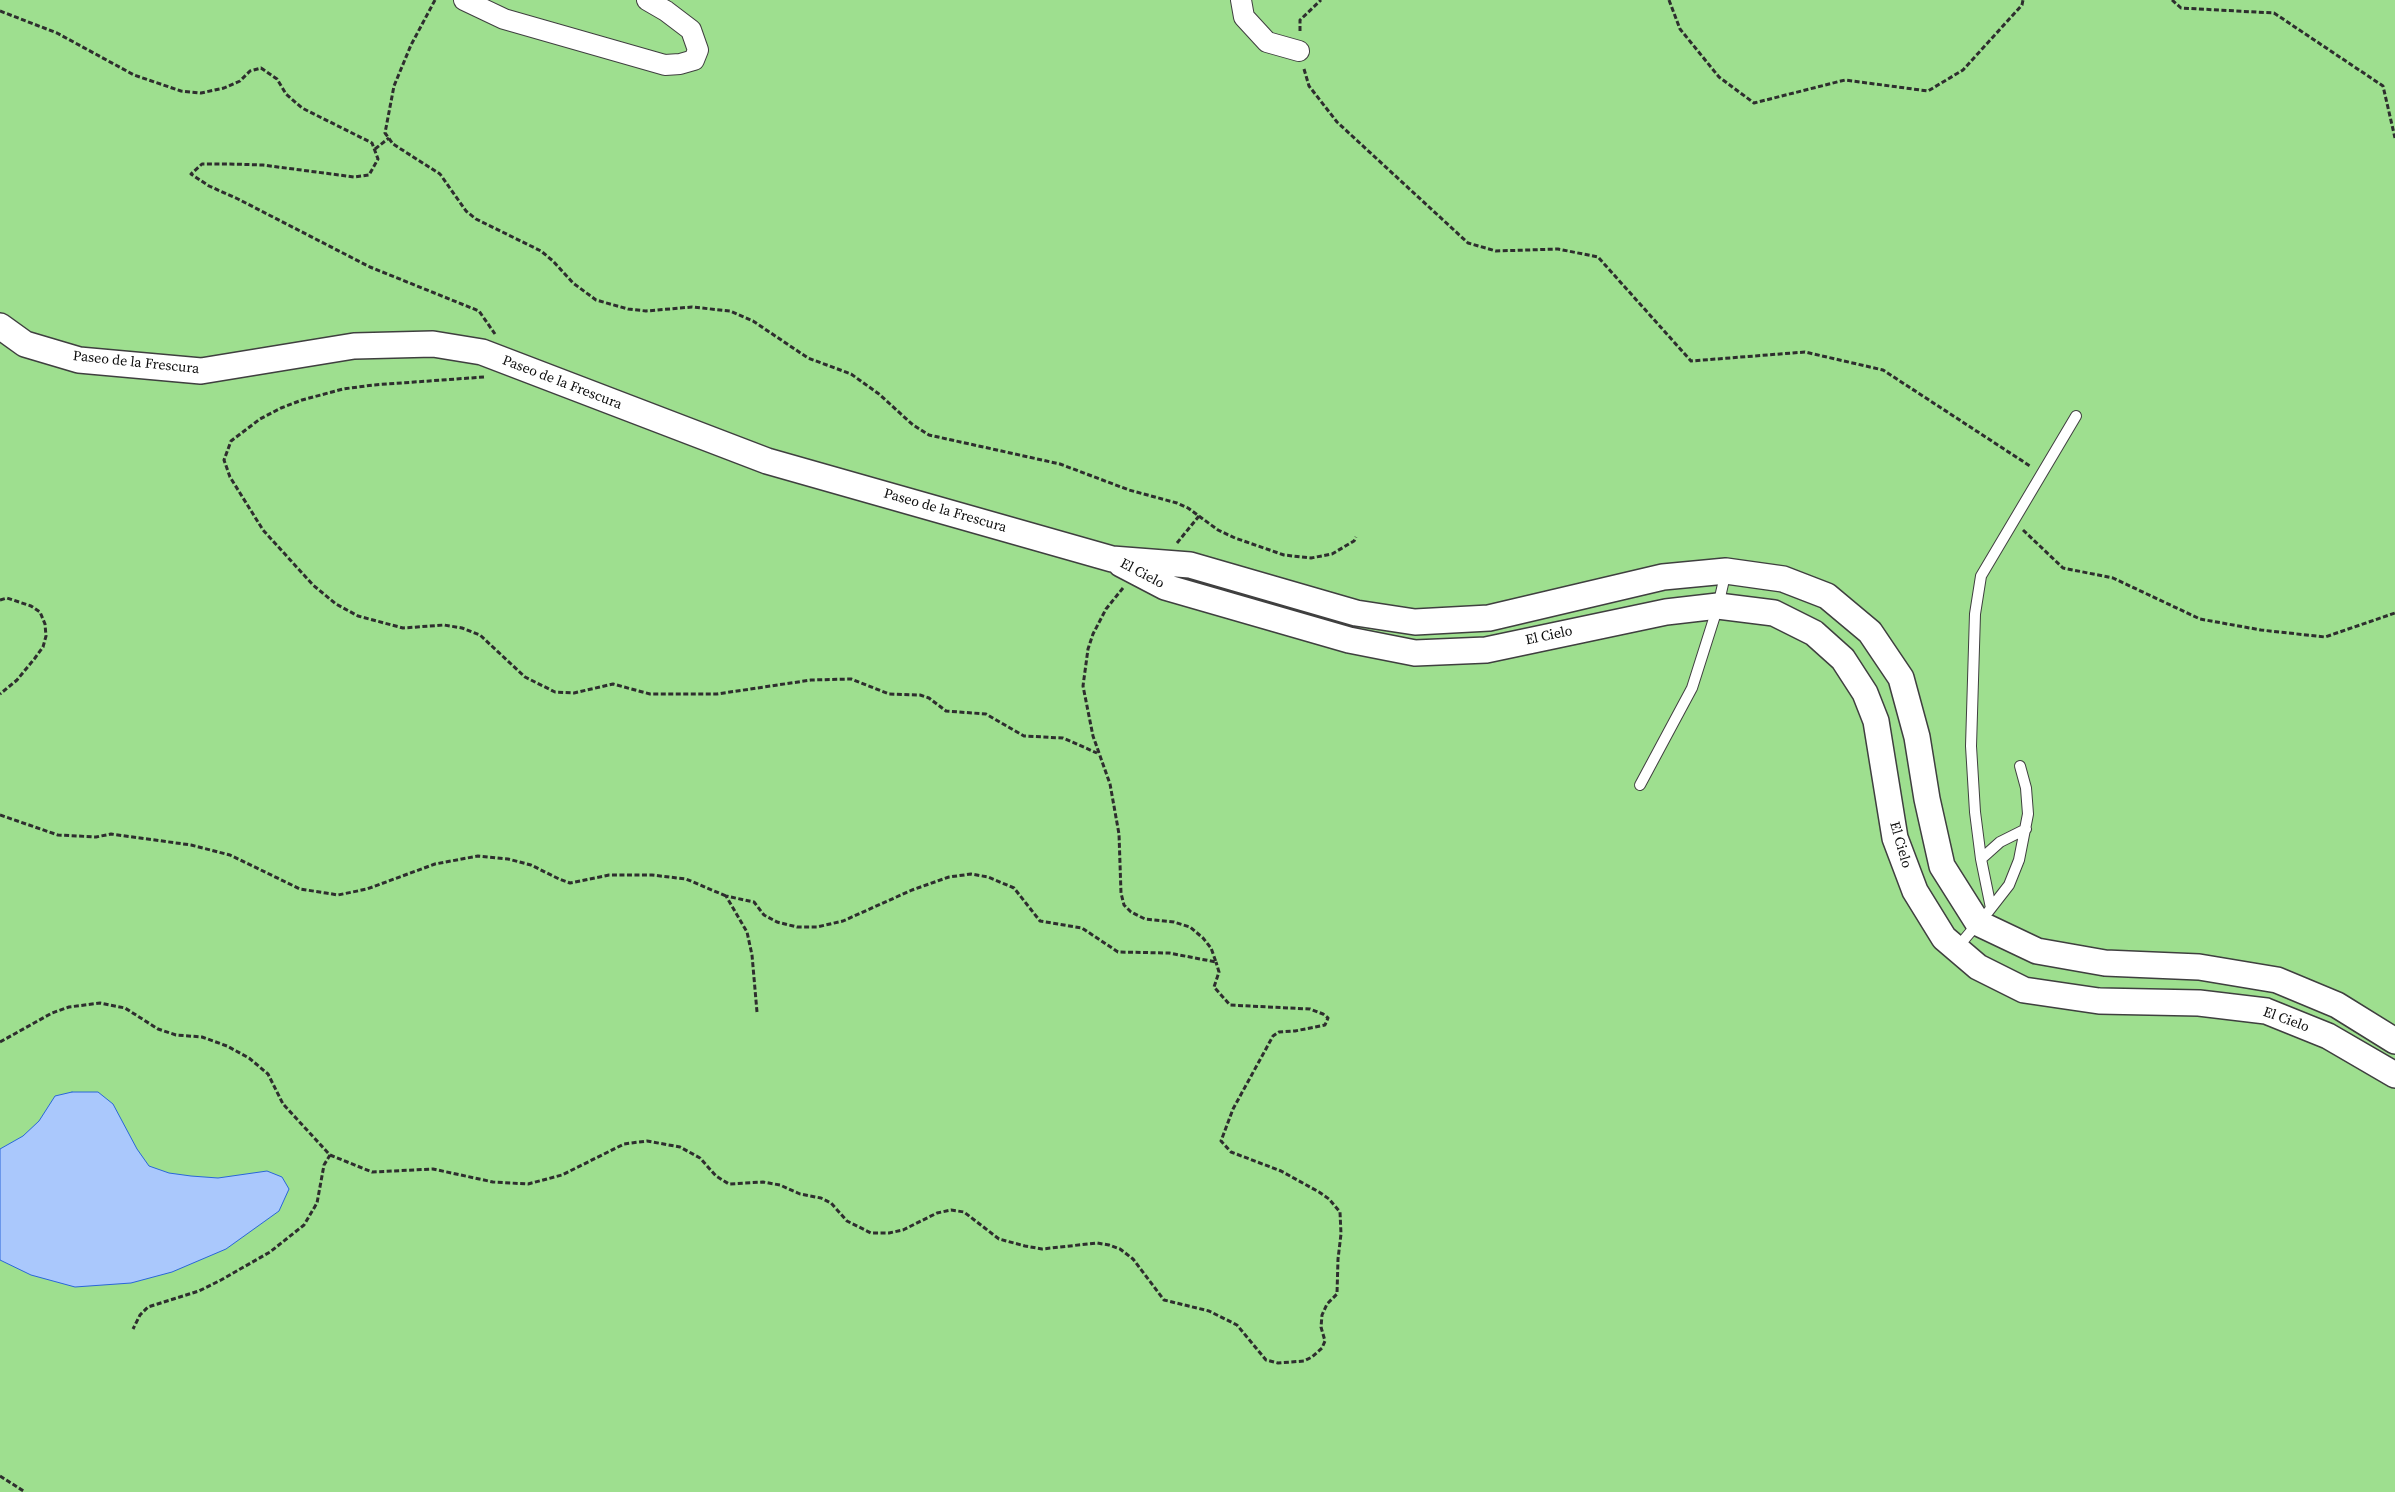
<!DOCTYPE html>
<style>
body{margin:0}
canvas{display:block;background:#feffea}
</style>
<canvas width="2395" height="1492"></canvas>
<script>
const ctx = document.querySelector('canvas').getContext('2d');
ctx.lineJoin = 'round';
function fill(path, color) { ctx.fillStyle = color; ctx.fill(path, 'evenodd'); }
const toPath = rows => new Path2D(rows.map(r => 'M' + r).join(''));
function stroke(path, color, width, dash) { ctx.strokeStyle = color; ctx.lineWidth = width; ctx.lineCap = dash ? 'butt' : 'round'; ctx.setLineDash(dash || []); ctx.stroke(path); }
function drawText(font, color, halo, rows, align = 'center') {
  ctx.font = font + ' "Source Serif 4",serif'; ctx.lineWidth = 5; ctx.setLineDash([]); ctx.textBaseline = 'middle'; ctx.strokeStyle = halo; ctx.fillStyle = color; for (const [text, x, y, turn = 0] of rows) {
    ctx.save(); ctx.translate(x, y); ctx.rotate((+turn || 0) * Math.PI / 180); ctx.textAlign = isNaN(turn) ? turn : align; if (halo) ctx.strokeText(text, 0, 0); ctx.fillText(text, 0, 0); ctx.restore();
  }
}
const forest = toPath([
 [0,0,2395,0,2395,1492,0,1492]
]);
const water = toPath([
 [72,1092,98,1092,113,1104,137,1149,149,1166,169,1173,191,1176,218,1178,267,1171,282,1177,289,1189,279,1211,226,1249,172,1272,131,1283,75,1287,31,1275,0,1260,0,1149,23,1136,39,1121,55,1096,72,1092]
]);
const path = toPath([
 [435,0,411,45,394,86,385,133,393,144,440,174,466,211,476,219,541,251,553,261,573,283,596,300,628,309,646,311,692,307,730,311,753,321,808,358,851,374,879,394,913,425,929,435,1060,464,1129,490,1177,503,1188,508,1218,530,1235,538,1284,555,1311,558,1332,554,1354,541,1356,537],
 [1669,0,1680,29,1719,77,1754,103,1845,80,1928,91,1963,70,2022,5,2023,0],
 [2172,0,2181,8,2274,13,2383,86,2395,138],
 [0,11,57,33,134,75,181,91,201,93,224,88,240,81,250,71,261,68,277,79,286,94,302,108,372,143,378,159,369,175,354,177,263,165,230,164,202,164,191,174,209,186,238,199,370,267,479,311,495,334],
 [1300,31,1300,20,1321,0],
 [1304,69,1309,86,1337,122,1468,243,1496,251,1558,249,1598,257,1691,361,1805,352,1883,370,2030,466],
 [375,149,389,138],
 [484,377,373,385,343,389,302,400,281,408,260,419,231,441,224,460,230,477,263,530,313,585,336,604,358,616,403,628,444,625,462,628,480,635,525,677,555,692,574,693,613,684,650,694,717,694,811,680,851,679,889,694,920,695,929,698,946,711,986,714,1024,736,1063,738,1097,753],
 [2023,530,2063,568,2113,578,2200,619,2261,630,2325,637,2395,613],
 [1177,543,1199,516],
 [0,600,7,598,31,606,40,612,45,624,46,636,43,647,35,658,17,680,0,694],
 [0,815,58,835,96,837,111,834,191,845,230,855,300,889,326,893,338,895,367,889,435,864,478,856,508,859,531,865,559,879,570,883,609,875,652,875,686,879,726,896],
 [757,1012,752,955,747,932,726,896,754,902,764,915,777,922,797,927,817,927,843,921,912,890,949,877,971,874,988,877,1014,888,1040,921,1082,928,1118,952,1169,953,1216,962,1211,948,1203,938,1190,927,1174,922,1145,919,1131,912,1124,905,1121,893,1119,834,1110,784,1093,736,1083,686,1088,649,1093,634,1106,609,1123,588],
 [0,1042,52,1013,69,1007,100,1003,125,1008,158,1029,176,1035,202,1037,227,1046,249,1058,268,1074,283,1104,330,1155,324,1165,317,1203,304,1225,270,1252,221,1280,199,1291,148,1307,140,1315,133,1329],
 [330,1155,372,1172,433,1169,493,1182,528,1184,562,1175,624,1144,647,1141,680,1147,700,1158,716,1176,729,1184,763,1182,780,1185,800,1194,821,1198,831,1203,847,1221,871,1233,889,1233,903,1230,937,1213,951,1210,964,1212,999,1239,1025,1246,1042,1249,1097,1243,1109,1245,1120,1249,1133,1259,1164,1300,1209,1311,1237,1325,1266,1360,1278,1363,1304,1361,1312,1357,1322,1348,1325,1341,1321,1327,1322,1315,1327,1304,1337,1294,1338,1259,1341,1234,1340,1212,1329,1199,1319,1192,1281,1171,1231,1152,1221,1141,1233,1109,1273,1036,1279,1032,1295,1031,1325,1025,1328,1018,1323,1014,1310,1009,1230,1005,1214,987,1219,972,1216,962],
 [0,1476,25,1492]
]);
const service = toPath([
 [1640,785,1692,688,1718,606,1726,571],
 [1981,859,2000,842,2026,829],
 [1991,908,1981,859,1975,812,1971,746,1975,614,1981,576,2076,416],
 [1988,912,2009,885,2019,860,2028,814,2026,788,2020,766],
 [1957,948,1978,923]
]);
const minor = toPath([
 [464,0,504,19,665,65,680,64,694,60,698,50,691,30,666,11,647,0],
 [1241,0,1244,17,1267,42,1299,51]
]);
const tertiary = toPath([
 [0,326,25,344,79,360,201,371,354,346,433,344,482,352,767,461,1112,559,1190,565,1356,613,1415,622,1489,618,1663,577,1726,571,1783,579,1827,596,1870,632,1901,678,1917,737,1927,799,1942,866,1978,923,2037,951,2105,963,2199,967,2277,980,2337,1005,2395,1041],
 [1121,564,1165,587,1349,640,1415,653,1486,650,1666,612,1718,606,1774,613,1814,633,1843,659,1865,693,1876,721,1895,838,1915,891,1944,938,1978,967,2024,990,2099,1001,2199,1003,2266,1011,2328,1036,2395,1075]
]);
const streetNames = [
 ["Paseo de la Frescura",136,363,6],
 ["Paseo de la Frescura",562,383,21],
 ["Paseo de la Frescura",945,511,16],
 ["El Cielo",1142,574,28],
 ["El Cielo",1549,636,-12],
 ["El Cielo",1900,845,74],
 ["El Cielo",2286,1020,20]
];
fill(forest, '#9edf8f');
fill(water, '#aac8fc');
stroke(water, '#2a66d9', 1);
stroke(service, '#3f3f3f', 12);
stroke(minor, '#3f3f3f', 22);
stroke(tertiary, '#3f3f3f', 28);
stroke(path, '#2e2e2e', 3, [5, 2.5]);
stroke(service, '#fff', 10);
stroke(minor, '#fff', 20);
stroke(tertiary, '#fff', 25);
drawText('14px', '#0c0c0c', '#fff', streetNames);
</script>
